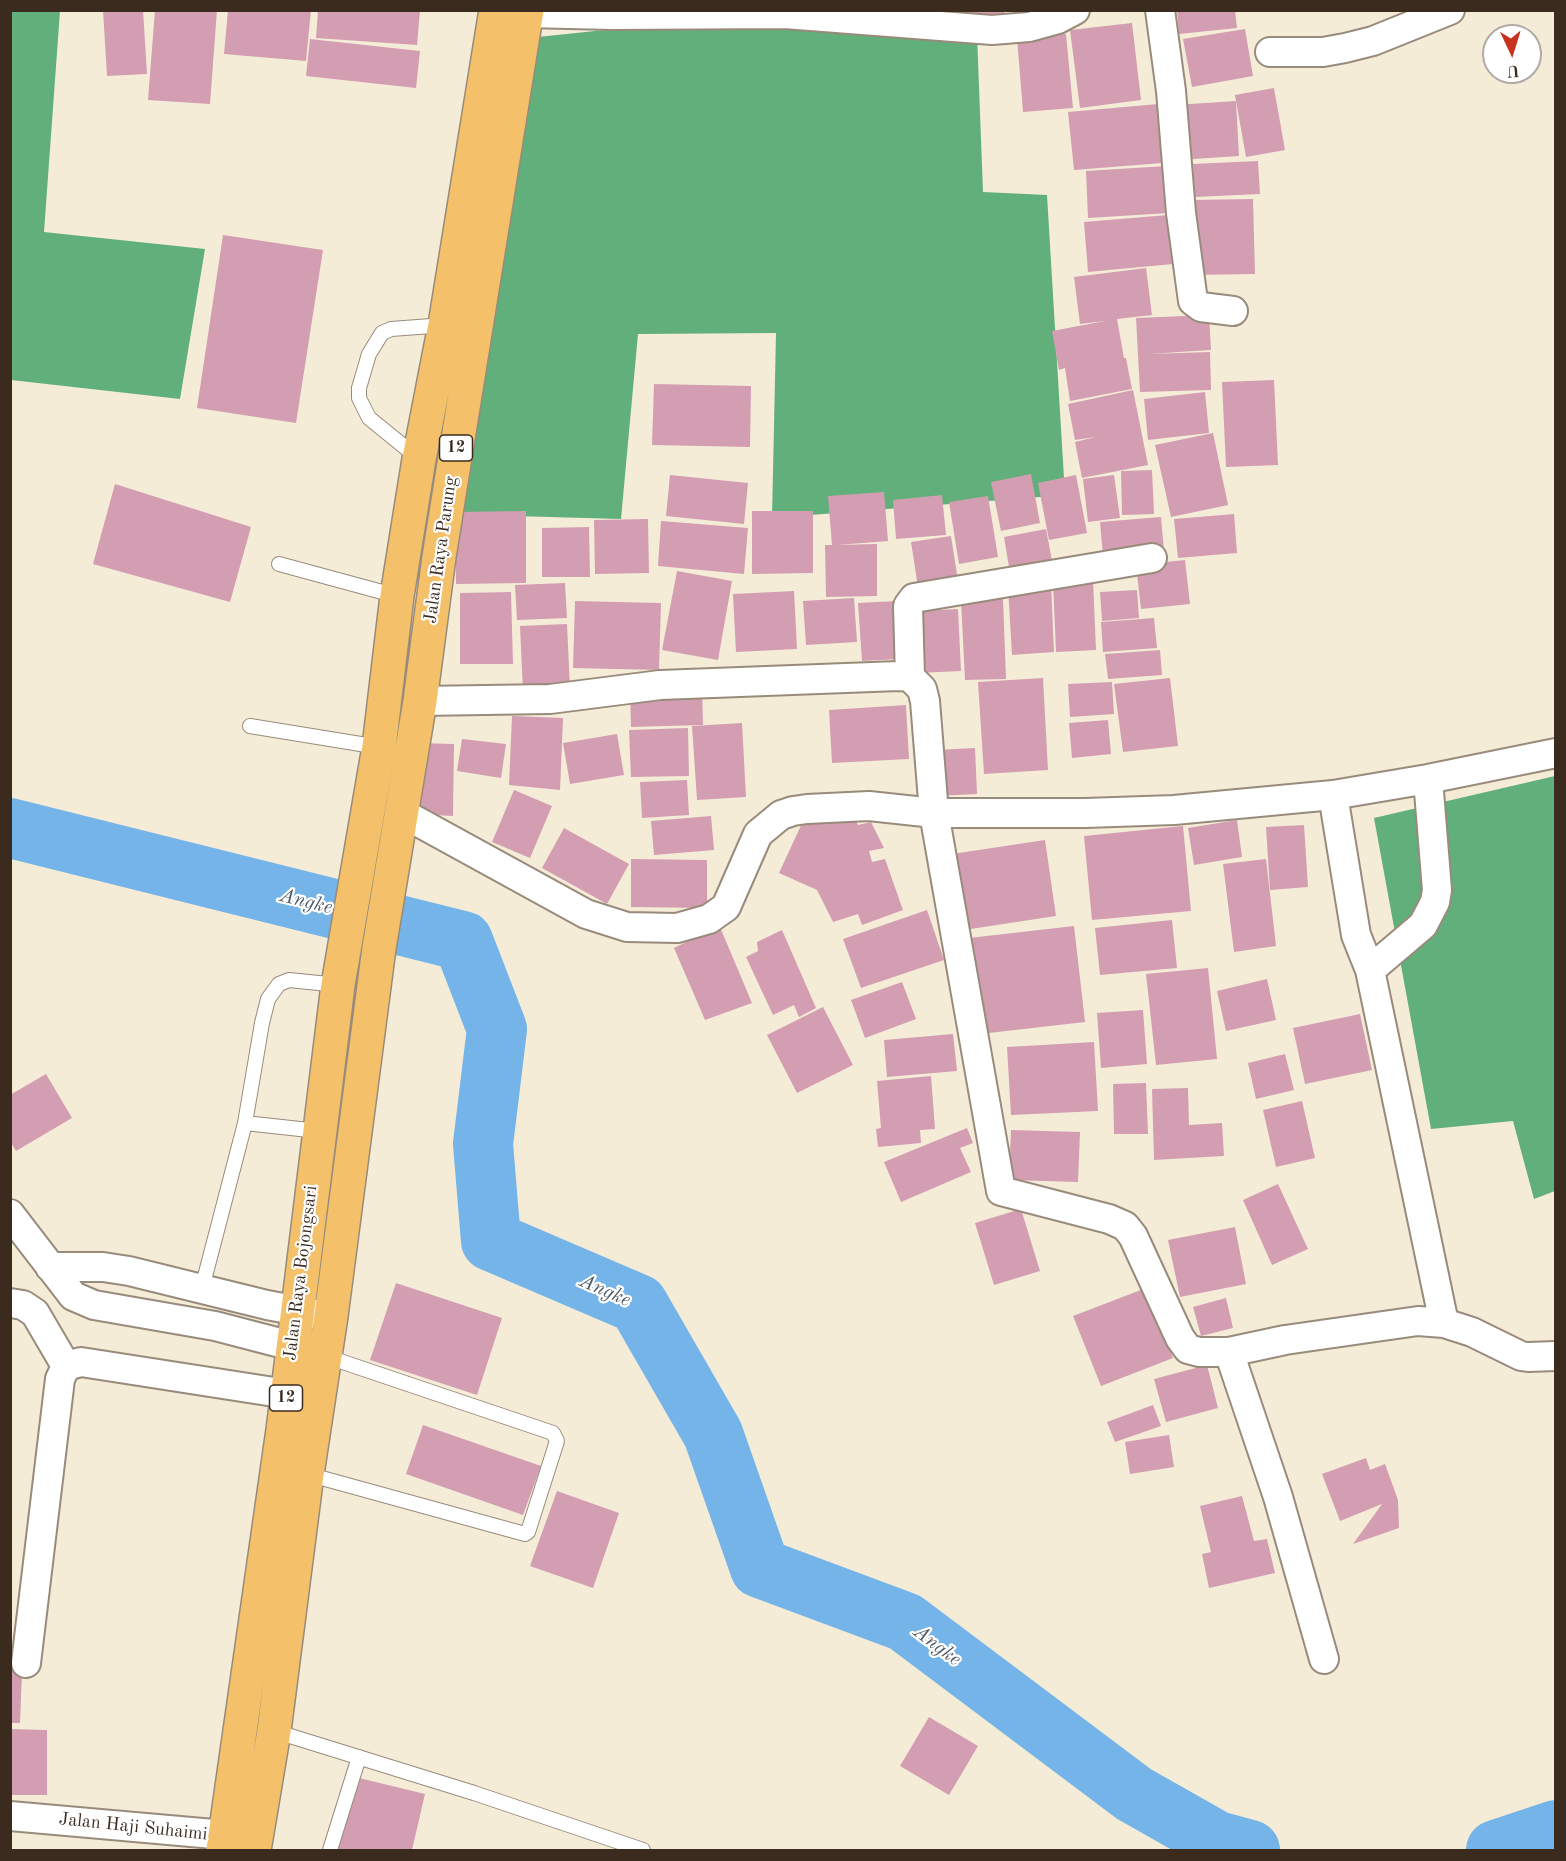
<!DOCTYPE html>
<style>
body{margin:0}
#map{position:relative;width:1566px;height:1861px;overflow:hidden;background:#f5ecd8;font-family:"Old Standard TT",serif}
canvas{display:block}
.frame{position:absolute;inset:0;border:12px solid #3b2a1e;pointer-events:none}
.north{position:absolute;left:1482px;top:24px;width:60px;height:60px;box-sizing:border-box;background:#fff;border:2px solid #b1aaa5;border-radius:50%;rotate:176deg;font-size:16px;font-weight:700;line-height:24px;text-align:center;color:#3b2a1e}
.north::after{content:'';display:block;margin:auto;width:21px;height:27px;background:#c8321e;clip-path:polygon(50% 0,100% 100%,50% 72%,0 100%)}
</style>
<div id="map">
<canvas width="1566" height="1861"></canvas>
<div class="frame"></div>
<div class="north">U</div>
</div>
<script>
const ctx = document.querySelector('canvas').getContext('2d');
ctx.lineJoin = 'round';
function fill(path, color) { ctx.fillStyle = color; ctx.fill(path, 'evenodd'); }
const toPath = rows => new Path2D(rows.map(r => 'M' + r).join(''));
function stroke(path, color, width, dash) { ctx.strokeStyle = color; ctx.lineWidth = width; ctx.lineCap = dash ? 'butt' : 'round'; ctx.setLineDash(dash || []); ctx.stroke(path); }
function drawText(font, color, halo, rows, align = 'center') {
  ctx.font = font + ' "Old Standard TT",serif'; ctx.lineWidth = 4.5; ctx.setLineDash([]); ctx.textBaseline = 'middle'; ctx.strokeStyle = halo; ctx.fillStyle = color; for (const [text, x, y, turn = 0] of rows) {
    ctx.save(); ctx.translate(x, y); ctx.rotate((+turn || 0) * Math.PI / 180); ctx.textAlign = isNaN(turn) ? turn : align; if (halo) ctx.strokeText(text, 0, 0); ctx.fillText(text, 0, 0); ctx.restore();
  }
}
const forest = toPath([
 [11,10,60,11,44,232,205,249,180,399,11,380],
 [691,21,977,34,983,192,1047,195,1065,495,772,518,776,333,638,334,621,519,443,514,509,40],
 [1555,776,1555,1191,1534,1199,1513,1121,1431,1129,1374,818]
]);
const river = toPath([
 [10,828,463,941,497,1029,483,1144,491,1241,638,1304,713,1434,760,1568,905,1622,1134,1794,1217,1841,1250,1850],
 [1496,1850,1556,1830]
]);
const building = toPath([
 [103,10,143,10,147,74,107,76],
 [155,10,217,10,210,104,148,100],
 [228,10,311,10,306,61,224,54],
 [318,10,420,10,417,45,316,38],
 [946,10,1004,10,1005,16,947,22],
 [1177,10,1235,10,1237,28,1179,34],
 [1132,23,1141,100,1080,108,1070,30],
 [1245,29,1253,76,1192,87,1183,39],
 [1066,34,1073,108,1023,112,1017,38],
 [310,39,420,51,416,88,306,76],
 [1274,88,1285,150,1246,157,1235,95],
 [1236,101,1239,156,1178,160,1174,105],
 [1158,104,1163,163,1074,170,1068,112],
 [1258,161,1260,194,1195,197,1193,164],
 [1166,166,1169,213,1088,218,1086,171],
 [1253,199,1255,274,1193,275,1192,200],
 [1168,215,1173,264,1088,272,1084,222],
 [223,235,323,250,296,423,197,408],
 [1146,268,1152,315,1117,319,1124,358,1126,358,1132,389,1070,401,1065,368,1059,370,1052,331,1105,321,1080,324,1074,277],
 [1209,315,1211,350,1148,354,1210,352,1211,390,1140,392,1136,318],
 [1274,380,1278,465,1226,467,1222,382],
 [654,384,751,386,750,447,652,445],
 [1133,390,1148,465,1082,478,1075,442,1095,437,1075,440,1068,404],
 [1205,392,1209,433,1148,440,1144,399],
 [1213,433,1228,505,1171,517,1155,445],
 [1152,470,1154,514,1122,515,1121,471],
 [1031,474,1040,523,1001,531,991,482],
 [670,475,748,483,744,524,666,516],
 [1076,475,1087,533,1049,540,1038,483],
 [1114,475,1120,518,1088,522,1083,479],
 [115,484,251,527,230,602,93,564],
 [884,492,888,541,837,545,877,544,877,596,826,597,825,545,832,545,828,496],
 [942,495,946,535,896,539,893,500],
 [988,496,998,557,959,564,949,502],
 [526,511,526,583,456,584,455,512],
 [752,511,813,511,813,573,752,574],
 [1234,514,1237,553,1178,558,1174,519],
 [1161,517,1164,551,1103,556,1100,522],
 [648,519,649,573,595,574,594,520],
 [661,521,748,528,744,574,658,566],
 [589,527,590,577,542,577,542,528],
 [1046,529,1053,566,1010,573,1004,537],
 [951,536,958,581,918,587,911,542],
 [1185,560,1190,604,1141,609,1136,565],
 [677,571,732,581,718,660,662,650],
 [1093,580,1096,650,1056,652,1053,582],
 [565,583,567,618,517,620,515,585],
 [1051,584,1054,652,1012,655,1008,587],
 [1137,590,1139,618,1102,621,1100,592],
 [794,591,797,649,736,652,733,594],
 [511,592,513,664,460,664,460,593],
 [854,598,857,642,806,645,803,601],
 [1003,599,1006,679,965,680,961,601],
 [575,601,661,603,659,670,573,668],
 [896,601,900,659,862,661,858,603],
 [958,609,961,671,918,673,916,611],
 [1154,618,1157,648,1103,652,1101,622],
 [567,624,570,689,523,692,520,626],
 [1160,650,1162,675,1108,679,1105,654],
 [1043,678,1048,770,984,774,978,682],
 [1170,678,1178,746,1123,752,1114,684],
 [1112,682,1114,714,1070,717,1068,684],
 [702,687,703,725,631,727,630,689],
 [906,705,909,759,832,763,829,710],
 [512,716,563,718,560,790,509,785],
 [1108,720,1111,754,1072,758,1069,723],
 [742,723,746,797,697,800,692,726],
 [688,728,689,776,631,777,629,730],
 [617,734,624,775,570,784,563,743],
 [462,739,506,744,501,778,457,771],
 [418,743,454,744,453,816,416,814],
 [975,748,977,794,936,796,934,750],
 [687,780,689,815,642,818,640,782],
 [514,790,552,806,530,858,492,842],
 [853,814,858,825,871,822,884,848,869,851,872,862,885,859,903,910,862,925,858,914,833,922,817,890,779,873,804,819],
 [711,816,714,850,654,855,651,821],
 [1237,820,1242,857,1194,865,1188,828],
 [1304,825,1308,887,1270,890,1266,827],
 [1183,826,1191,911,1092,920,1084,836],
 [564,828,629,864,607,904,542,868],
 [1045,840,1056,916,964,930,952,854],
 [631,859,707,860,707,908,631,907],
 [1266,859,1276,946,1234,952,1223,864],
 [927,910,944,960,861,988,843,939],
 [1172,920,1177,968,1100,975,1095,928],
 [1074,926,1085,1022,980,1034,969,938],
 [720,927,752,1003,705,1020,674,948,686,942,680,932],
 [782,930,816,1008,799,1017,794,1005,773,1015,746,957,758,951,757,942],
 [1208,968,1217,1059,1156,1065,1146,974],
 [1267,979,1276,1020,1226,1031,1217,991],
 [902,982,916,1019,865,1038,851,1000],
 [823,1007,853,1065,797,1093,767,1035],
 [1143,1010,1147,1064,1101,1068,1097,1013],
 [1360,1014,1372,1070,1305,1084,1293,1028],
 [953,1034,957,1071,887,1077,884,1040],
 [1094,1042,1098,1111,1011,1115,1007,1047],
 [1285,1054,1294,1090,1256,1099,1248,1063],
 [46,1074,72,1118,16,1151,10,1141,10,1095],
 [931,1076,935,1129,920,1130,921,1143,878,1147,876,1129,881,1128,877,1081],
 [1146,1083,1148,1134,1114,1134,1113,1084],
 [1188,1088,1189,1125,1222,1123,1224,1156,1154,1160,1152,1089],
 [1302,1101,1315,1158,1276,1167,1263,1110],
 [967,1128,973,1143,960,1148,971,1172,901,1202,884,1162],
 [1011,1130,1080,1132,1078,1182,1009,1180],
 [1278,1184,1308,1249,1272,1265,1243,1200],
 [1021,1209,1040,1271,994,1285,975,1223],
 [1235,1227,1246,1284,1180,1297,1168,1240],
 [396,1283,502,1318,477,1395,370,1360],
 [1146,1288,1173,1358,1101,1386,1073,1316],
 [1226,1298,1233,1328,1201,1336,1193,1307],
 [1207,1365,1218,1408,1166,1422,1154,1379],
 [1153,1405,1161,1426,1115,1442,1107,1422],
 [423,1425,541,1466,523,1515,406,1474],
 [1169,1435,1174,1467,1130,1474,1125,1442],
 [1366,1458,1370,1470,1385,1464,1398,1500,1399,1528,1353,1544,1382,1504,1340,1521,1322,1474],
 [557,1491,619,1513,593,1588,530,1566],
 [1242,1496,1254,1541,1267,1539,1275,1573,1209,1588,1202,1554,1211,1552,1200,1506],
 [10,1648,23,1649,20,1723,10,1723],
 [929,1717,978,1746,949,1795,900,1766],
 [10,1729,47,1730,47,1795,10,1795],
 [355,1777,425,1794,412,1850,337,1850]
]);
const service = toPath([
 [417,457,369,418,359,398,359,388,369,354,382,333,391,329,445,325],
 [279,564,397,596],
 [250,726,379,747],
 [245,1123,318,1131],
 [202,1288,245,1123,262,1023,268,999,279,984,289,980,338,985],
 [307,1474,525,1534,528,1532,557,1441,553,1433,325,1356],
 [274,1731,474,1793,643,1850],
 [330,1850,359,1757]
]);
const minor = toPath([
 [1160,10,1171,91,1181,213,1193,301,1201,307,1233,311],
 [526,13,612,15,785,14,992,30,1029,27,1058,19,1075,10],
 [1270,52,1323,52,1345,48,1373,41,1450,10],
 [910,677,908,606,914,598,1152,558],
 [420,701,550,699,660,685,899,676,910,677,922,689,925,701,934,813,1001,1191,1109,1219,1125,1226,1133,1236,1180,1338,1188,1349,1199,1352,1229,1352,1285,1340,1418,1321,1444,1323,1472,1332,1521,1356,1528,1357,1556,1356],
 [1333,795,1356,935,1370,970,1444,1323],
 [402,813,586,914,627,927,677,928,709,919,726,907,758,834,781,815,793,811,807,809,869,806,934,813,1085,813,1174,810,1333,795,1428,779,1556,753],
 [1370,970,1423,925,1435,902,1437,890,1428,779],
 [10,1214,73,1296,94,1305,215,1326,315,1352],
 [50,1267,103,1267,129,1271,267,1305,320,1315],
 [10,1303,23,1305,35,1313,66,1366],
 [1229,1352,1278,1497,1324,1659],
 [26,1663,60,1379,66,1366,81,1362,287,1394],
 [10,1816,225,1835,247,1839]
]);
const trunk = toPath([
 [223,1850,283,1430,338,985,379,747,397,596,419,459,445,325,496,10],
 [254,1850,274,1731,307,1474,331,1316,379,948,420,701,439,557,527,10]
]);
const shields = [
 [456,448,33],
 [286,1398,33]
];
const shieldNames = [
 ["12",456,448],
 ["12",286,1398]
];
const streetNames = [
 ["Jalan Raya Parung",441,550,-82],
 ["Jalan Raya Bojongsari",301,1273,-83],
 ["Jalan Haji Suhaimi",133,1827,6]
];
const waterNames = [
 ["Angke",306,902,14],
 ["Angke",605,1291,24],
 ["Angke",937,1646,37]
];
fill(forest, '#61af7a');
stroke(river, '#74b4e8', 60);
fill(building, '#d39eb2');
stroke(service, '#988b7b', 16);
stroke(minor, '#988b7b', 32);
stroke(trunk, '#988b7b', 36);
stroke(service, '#fff', 14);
stroke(minor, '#fff', 28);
stroke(trunk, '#f4c16a', 33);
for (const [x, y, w] of shields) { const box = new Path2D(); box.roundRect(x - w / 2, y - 13, w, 26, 4.5); ctx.fillStyle = '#fff'; ctx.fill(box); stroke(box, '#3b2a1e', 1.5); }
drawText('bold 16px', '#3b2a1e', null, shieldNames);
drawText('18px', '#3b2a1e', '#fff', streetNames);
drawText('italic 20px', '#4f5a65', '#fff', waterNames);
</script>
